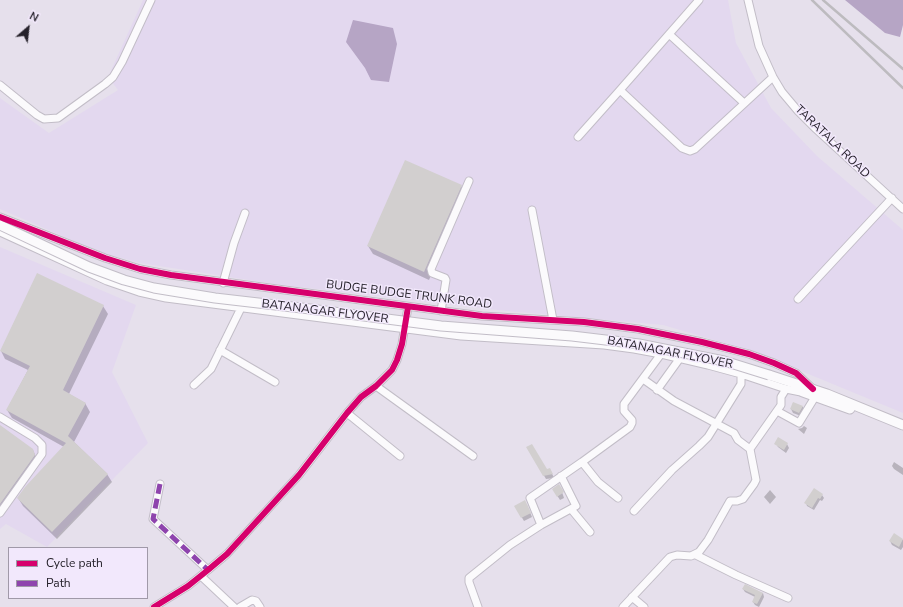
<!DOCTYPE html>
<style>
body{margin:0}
#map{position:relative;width:903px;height:607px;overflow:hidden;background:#e6e0ec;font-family:"Nunito Sans",sans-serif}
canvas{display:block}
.legend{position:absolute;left:8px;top:547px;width:140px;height:52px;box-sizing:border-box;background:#f2e8fc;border:1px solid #a099a8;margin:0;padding:5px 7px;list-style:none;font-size:12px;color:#26222b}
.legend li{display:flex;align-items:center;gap:8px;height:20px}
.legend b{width:20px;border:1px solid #a099a8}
.north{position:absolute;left:8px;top:8px;width:40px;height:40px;-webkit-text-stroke:3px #f2e8fc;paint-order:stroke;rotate:28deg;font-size:11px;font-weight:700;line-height:16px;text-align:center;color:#26222b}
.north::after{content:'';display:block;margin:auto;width:14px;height:18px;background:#26222b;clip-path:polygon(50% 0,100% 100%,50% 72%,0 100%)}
</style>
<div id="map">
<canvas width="903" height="607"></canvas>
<ul class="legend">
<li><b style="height:5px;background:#d6006c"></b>Cycle path</li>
<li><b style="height:5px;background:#8e44ad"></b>Path</li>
</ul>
<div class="north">N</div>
</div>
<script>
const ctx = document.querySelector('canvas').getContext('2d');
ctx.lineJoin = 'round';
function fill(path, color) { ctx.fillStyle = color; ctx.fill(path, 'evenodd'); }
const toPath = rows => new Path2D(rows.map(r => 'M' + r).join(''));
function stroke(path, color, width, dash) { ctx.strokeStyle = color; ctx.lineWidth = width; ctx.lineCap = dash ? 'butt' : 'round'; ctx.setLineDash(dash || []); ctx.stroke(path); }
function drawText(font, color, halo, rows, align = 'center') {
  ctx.font = font + ' "Nunito Sans",sans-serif'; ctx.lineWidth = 3; ctx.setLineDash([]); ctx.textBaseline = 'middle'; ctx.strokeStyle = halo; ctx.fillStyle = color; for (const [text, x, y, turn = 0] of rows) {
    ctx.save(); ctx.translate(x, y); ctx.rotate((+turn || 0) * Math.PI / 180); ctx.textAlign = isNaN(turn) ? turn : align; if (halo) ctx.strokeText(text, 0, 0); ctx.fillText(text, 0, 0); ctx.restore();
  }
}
const built = toPath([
 [143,0,728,0,736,43,771,108,817,156,903,230,903,413,755,352,663,325,507,311,274,284,140,263,99,252,0,209,0,98,49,133,118,90,108,77],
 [0,247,136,305,112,372,148,443,47,547,6,524,0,529]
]);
const water = toPath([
 [845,0,903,0,903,25,900,37,885,33],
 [353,20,393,28,397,44,389,82,371,80,365,68,346,42]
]);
const shadow = toPath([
 [461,186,466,194,429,280,373,254,368,246],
 [103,306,108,314,69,394,85,403,90,412,74,442,107,474,112,482,57,539,23,506,18,498,64,447,12,418,7,410,28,370,5,359,1,351],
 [793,403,803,407,805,411,801,416,793,413,791,409],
 [0,426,33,450,39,464,0,517],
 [804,426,807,428,804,434,798,429,802,428],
 [776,444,787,444,789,448,786,453,778,447],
 [528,448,546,470,550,469,554,478,546,479],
 [894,462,903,468,903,475,894,469,892,466],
 [553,489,561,489,564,498,560,500],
 [770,490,776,497,770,504,764,497],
 [822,495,824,498,822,501,820,500,814,510,807,506,806,503],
 [527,505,532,517,524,521,515,506],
 [894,535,903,540,903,547,901,550,892,545,890,541],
 [743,589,763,593,764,597,759,607,755,605,753,602,755,597,745,592]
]);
const building = toPath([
 [405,160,462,185,424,272,367,246],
 [37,273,104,305,63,390,86,403,68,436,108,474,52,532,17,498,25,487,66,443,6,410,30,366,0,351],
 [793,402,803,406,799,413,790,409],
 [0,425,33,449,35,455,0,504],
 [778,437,788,443,784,450,774,444],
 [532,444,547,469,550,468,553,474,543,476,526,447],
 [559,484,564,492,557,497,552,489],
 [814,488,823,494,820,499,818,498,812,508,804,503],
 [525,500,531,513,521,518,514,506],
 [894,533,903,539,899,547,889,541],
 [745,584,763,593,757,604,752,602,755,595,742,589]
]);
const minor = toPath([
 [699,0,620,90,682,148,690,151,695,149,773,77],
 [748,0,759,46,773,77,782,92,798,111,816,129,903,209],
 [669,34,744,103],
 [0,85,37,115,44,119,58,118,105,84,113,77,122,62,151,0],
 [578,137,620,90],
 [532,210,553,320],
 [0,217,105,258,140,269,171,275,482,316,584,322,638,329,702,342,749,354,774,363,796,373,812,388],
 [0,232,107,281,139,292,166,298,461,336,604,345,634,349,661,354,708,365,741,374,786,389,801,392],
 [223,283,234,243,245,213],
 [798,299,892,198],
 [441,311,446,280,445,278,432,273,431,269,469,181],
 [220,350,275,382],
 [194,385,211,369,241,308],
 [376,386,473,456],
 [657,390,680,358],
 [777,411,799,423,815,397],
 [347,413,400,456],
 [0,417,35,438,42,445,42,454,0,513],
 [750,449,781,405,781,397,786,389],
 [582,462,598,482,618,498],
 [160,484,153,519,208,570],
 [571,509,590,532],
 [634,511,672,470,699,446,708,437,741,384,741,374],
 [541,525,530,498,582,462,630,427,632,423,632,420,624,411,624,404,661,354],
 [696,555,736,575,788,598],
 [201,576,234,607],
 [632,597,644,607],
 [154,607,188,586,208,570,227,554,299,475,347,413,361,397,376,386,392,370,397,360,402,344,408,307],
 [240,607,252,600,256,601,260,607],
 [478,607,469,582,469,578,510,545,541,525,576,506,561,476],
 [623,607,670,557,677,555,691,556,699,552,708,540,730,501,737,501,743,499,754,484,756,480,750,449,738,440,734,433,674,401,643,379]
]);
const major = toPath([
 [769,375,827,394,903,425],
 [795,387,803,392,850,409]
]);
const rail = toPath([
 [812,0,903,88],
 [823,0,903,69]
]);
const majorBridge = toPath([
 [0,225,89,267,124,280,154,288,215,298,310,309,441,326,572,336,639,344,724,361,769,375]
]);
const quiet = toPath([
 [160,484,153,519,208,570]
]);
const cycleway = toPath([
 [0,217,105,258,140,269,171,275,482,316,584,322,638,329,702,342,749,354,774,363,796,373,813,389],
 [154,607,188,586,208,570,227,554,299,475,347,413,361,397,376,386,392,370,397,360,402,344,408,307]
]);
const streetNames = [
 ["TARATALA ROAD",832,142,44],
 ["BUDGE BUDGE TRUNK ROAD",409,295,7],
 ["BATANAGAR FLYOVER",325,312,7],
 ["BATANAGAR FLYOVER",670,353,11]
];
fill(built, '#e3d8ef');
fill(water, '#b6a5c5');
fill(shadow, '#0003');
fill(building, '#d2cfcf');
stroke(minor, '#c2bdc7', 9);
stroke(major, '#c2bdc7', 11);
stroke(minor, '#fbfafc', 7);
stroke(major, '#fbfafc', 9);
stroke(rail, '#bdbbbf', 2.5);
stroke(majorBridge, '#c2bdc7', 11, []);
stroke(majorBridge, '#fbfafc', 9);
stroke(quiet, '#8e44ad', 5, [10, 5]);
stroke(cycleway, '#d6006c', 6);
drawText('12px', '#26222b', '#f2e8fc', streetNames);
</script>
